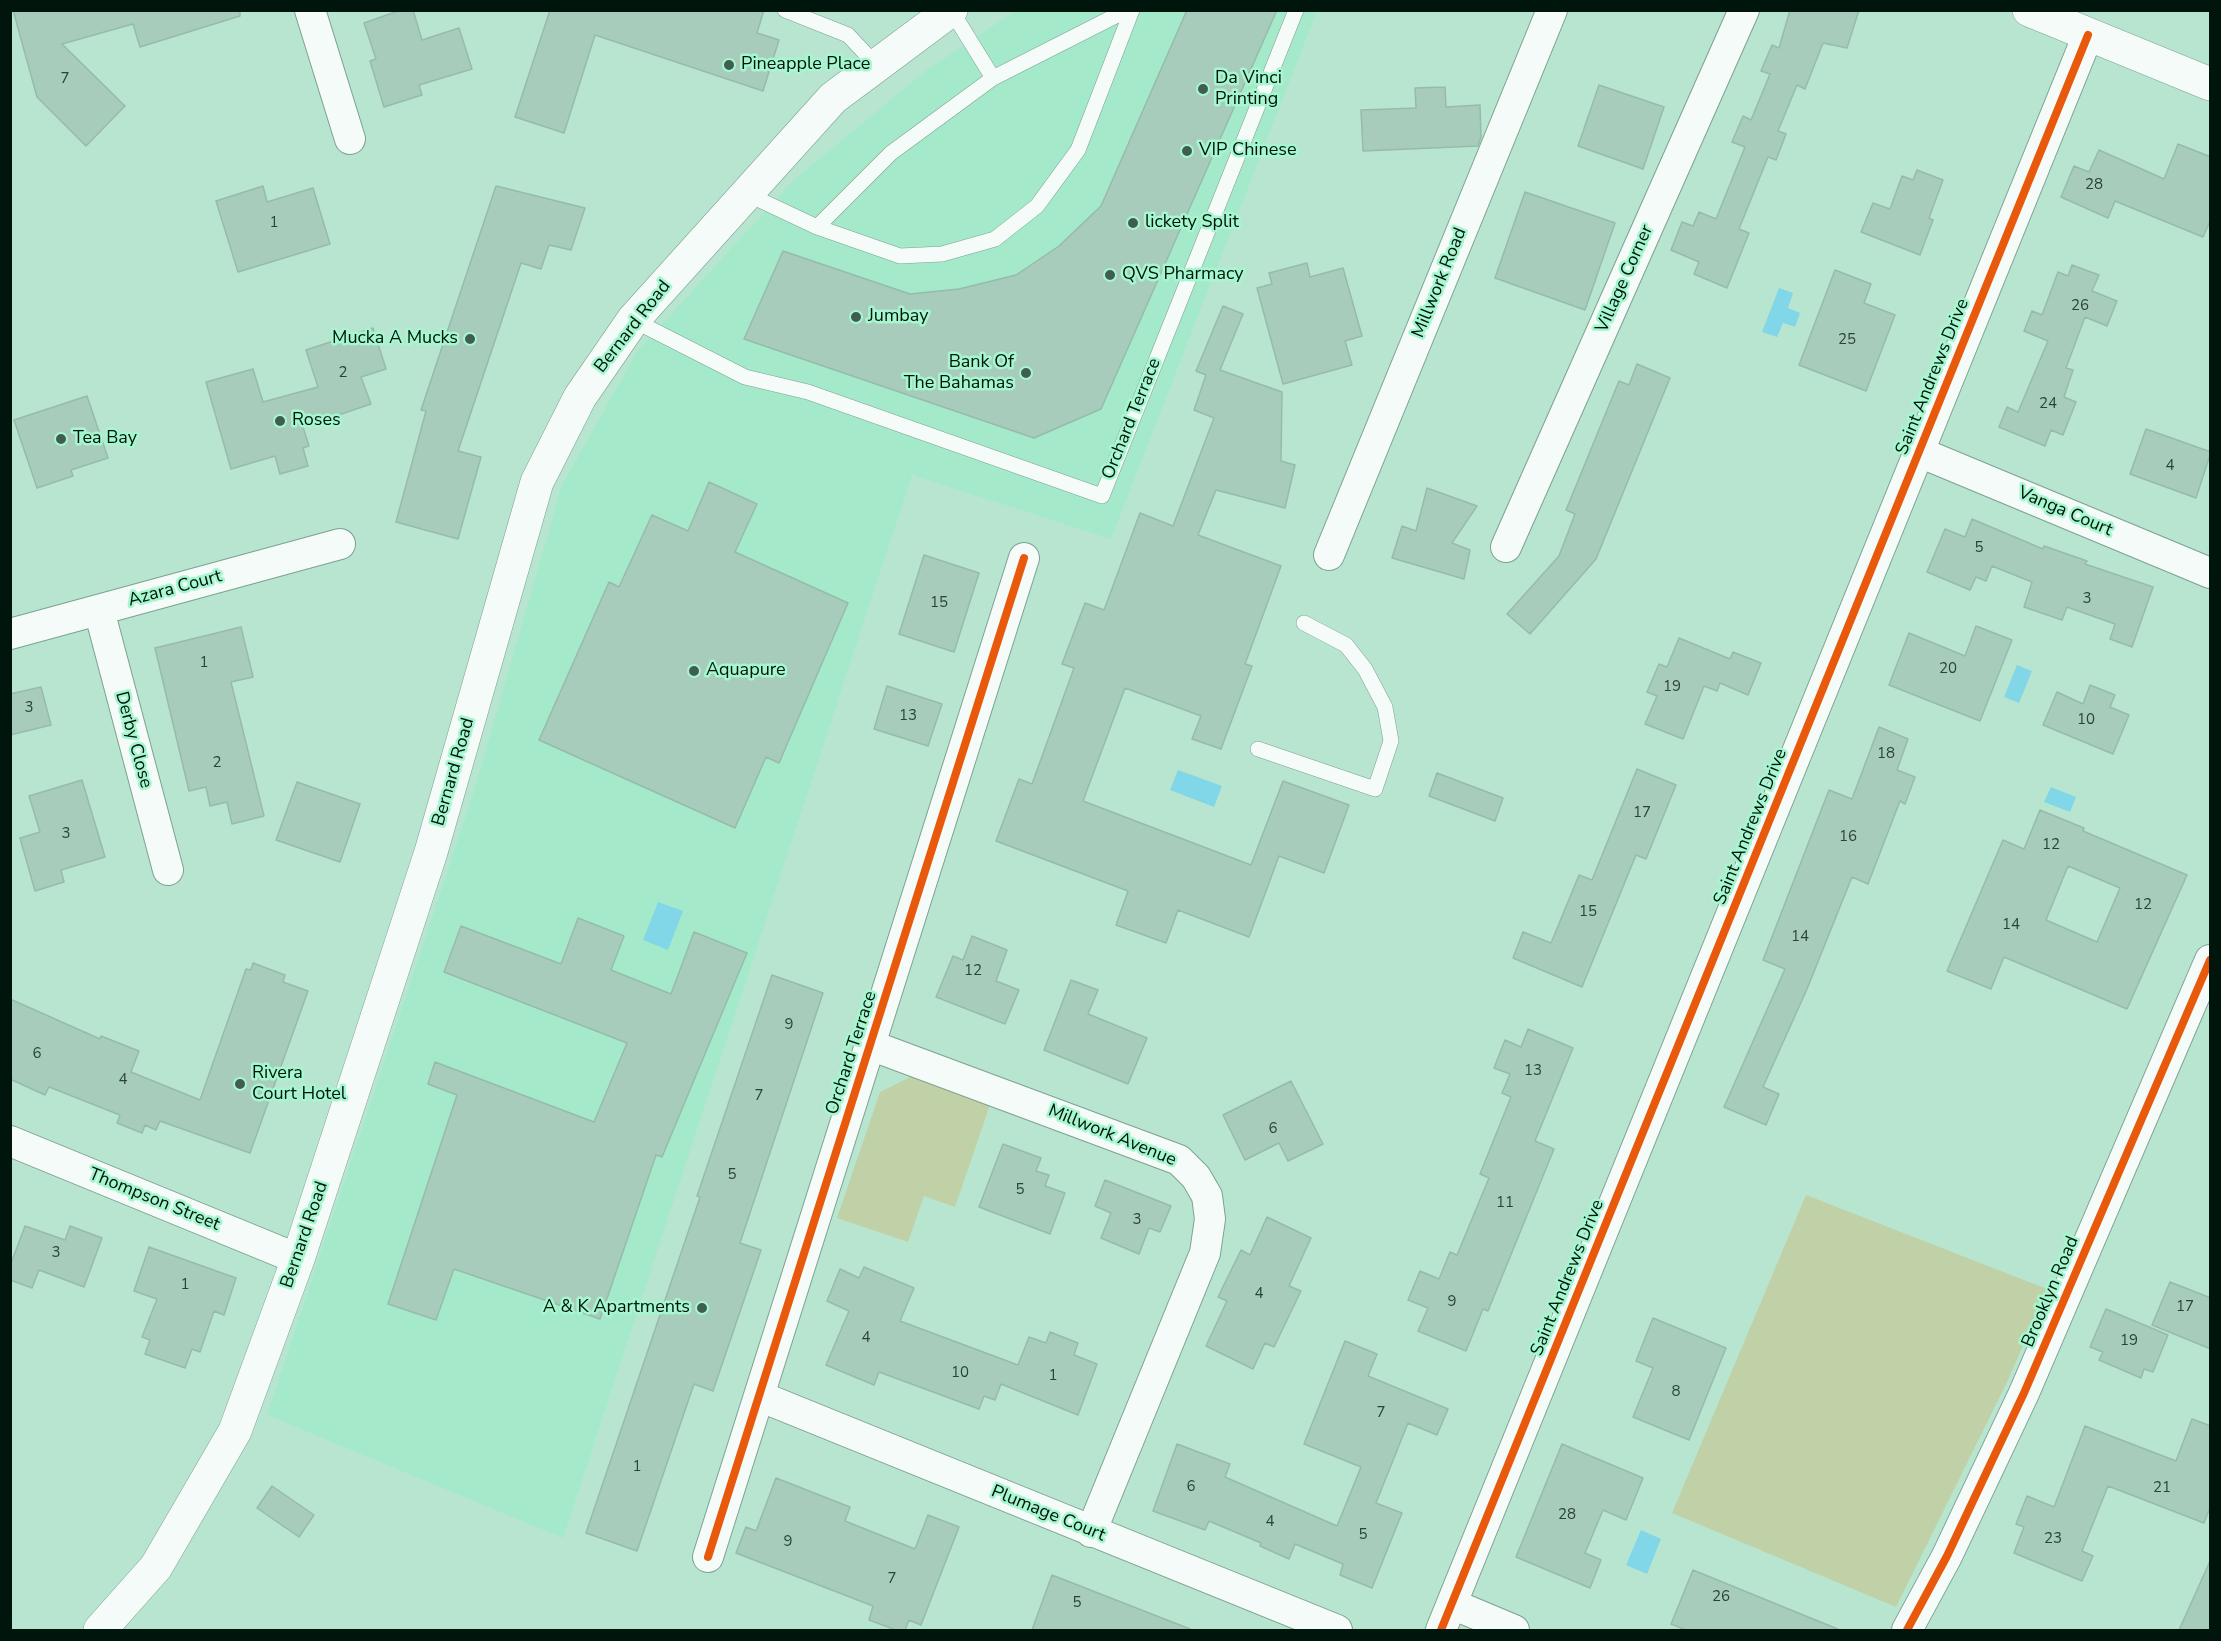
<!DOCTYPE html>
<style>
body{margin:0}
#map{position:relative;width:2221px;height:1641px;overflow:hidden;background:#b8e5cf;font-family:"Nunito Sans",sans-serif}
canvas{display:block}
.frame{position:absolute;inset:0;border:12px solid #00150b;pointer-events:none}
</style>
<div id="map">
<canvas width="2221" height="1641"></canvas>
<div class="frame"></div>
</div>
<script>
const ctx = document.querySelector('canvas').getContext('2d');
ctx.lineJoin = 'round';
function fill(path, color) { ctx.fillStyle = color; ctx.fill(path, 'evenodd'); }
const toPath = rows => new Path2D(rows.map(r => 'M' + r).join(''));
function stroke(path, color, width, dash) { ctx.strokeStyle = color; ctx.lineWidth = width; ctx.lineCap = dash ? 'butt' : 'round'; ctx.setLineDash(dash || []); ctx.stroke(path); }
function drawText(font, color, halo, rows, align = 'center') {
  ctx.font = font + ' "Nunito Sans",sans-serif'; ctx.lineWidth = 5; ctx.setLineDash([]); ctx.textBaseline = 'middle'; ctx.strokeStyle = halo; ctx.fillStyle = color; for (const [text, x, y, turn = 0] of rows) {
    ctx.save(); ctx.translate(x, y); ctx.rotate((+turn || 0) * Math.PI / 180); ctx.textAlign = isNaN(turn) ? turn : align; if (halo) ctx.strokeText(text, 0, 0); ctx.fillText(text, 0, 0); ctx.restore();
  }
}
const built = toPath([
 [1015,11,1317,11,1111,539,912,475,563,1538,267,1415,474,791,562,485,638,350,796,178,927,70]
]);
const green = toPath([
 [914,1075,991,1102,955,1207,924,1196,908,1242,837,1218,880,1092],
 [1806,1195,2047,1289,2009,1378,1896,1607,1672,1513]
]);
const water = toPath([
 [1779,288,1793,293,1788,308,1800,313,1795,327,1783,323,1777,337,1762,332],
 [2017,665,2032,671,2019,703,2004,697],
 [1178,770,1222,786,1214,807,1170,790],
 [2051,787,2076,797,2070,812,2044,802],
 [658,902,683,911,668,950,643,940],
 [1641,1530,1661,1539,1647,1574,1626,1565]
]);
const building = toPath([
 [13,10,240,10,240,16,140,47,133,24,62,44,125,106,86,146,37,97,13,10],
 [401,10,413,10,422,40,459,28,472,69,419,85,422,95,384,107,370,61,376,59,364,23,401,10],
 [550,10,764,10,757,33,779,40,763,91,595,35,564,133,515,117,550,10],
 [1187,10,1277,10,1101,409,1034,438,744,339,783,251,910,294,959,289,1016,275,1059,246,1101,206,1187,10],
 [1790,10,1859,10,1847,48,1823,43,1805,89,1797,85,1778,131,1786,134,1776,160,1768,157,1739,229,1749,233,1727,288,1694,274,1699,262,1671,250,1682,222,1693,226,1699,212,1716,219,1745,147,1732,142,1743,116,1751,120,1770,74,1761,71,1772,45,1779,48,1790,10],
 [1599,85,1664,107,1643,169,1578,146,1599,85],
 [1445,87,1446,107,1480,105,1481,137,1478,146,1363,151,1361,110,1416,108,1415,88,1445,87],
 [2178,144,2211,157,2211,219,2203,237,2115,201,2108,218,2061,197,2074,166,2089,172,2099,150,2164,179,2178,144],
 [1917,170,1943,180,1929,218,1933,220,1920,255,1861,232,1873,203,1890,209,1902,176,1913,180,1917,170],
 [263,186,267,202,313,188,330,244,238,272,216,201,263,186],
 [496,186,585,208,571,250,549,245,541,269,521,263,458,451,481,457,458,539,396,522,426,411,421,410,496,186],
 [1525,192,1615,223,1585,310,1495,278,1525,192],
 [1307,263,1310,277,1343,268,1362,336,1345,341,1352,365,1283,384,1257,288,1272,284,1269,273,1307,263],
 [2072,265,2099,275,2092,291,2117,301,2107,326,2085,317,2066,368,2073,370,2064,397,2076,402,2063,435,2051,430,2045,446,1999,427,2007,407,2018,412,2048,341,2024,331,2032,311,2042,315,2058,272,2068,276,2072,265],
 [1835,270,1871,284,1864,303,1895,315,1866,391,1799,365,1835,270],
 [1223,306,1243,314,1220,370,1282,392,1281,461,1295,465,1285,508,1216,490,1198,535,1281,566,1245,664,1252,666,1221,749,1192,739,1201,716,1125,688,1083,801,1251,865,1283,781,1349,805,1324,873,1279,856,1249,937,1178,910,1166,943,1116,925,1128,891,996,841,1019,779,1032,784,1074,668,1062,664,1085,603,1104,610,1140,513,1173,526,1214,418,1194,410,1206,375,1196,371,1223,306],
 [373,328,386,369,361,377,371,404,303,427,309,446,303,448,308,466,280,474,275,456,231,469,206,382,253,369,263,402,318,387,306,350,373,328],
 [1637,364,1670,378,1596,559,1530,634,1507,614,1559,556,1575,514,1566,510,1619,381,1629,385,1637,364],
 [87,396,108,458,71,470,73,476,37,488,14,420,87,396],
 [2146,429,2211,452,2196,498,2130,474,2146,429],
 [709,482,757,504,735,552,848,603,779,763,766,757,735,828,539,740,609,582,619,587,652,515,688,531,709,482],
 [1427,488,1477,506,1452,543,1470,550,1464,579,1392,558,1402,526,1416,531,1427,488],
 [1972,519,2043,549,2044,546,2087,561,2085,564,2153,587,2132,647,2110,639,2115,624,2067,607,2062,620,2024,607,2032,582,1992,566,1986,581,1976,577,1970,590,1927,572,1945,529,1965,537,1972,519],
 [924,555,979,573,954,652,899,634,924,555],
 [1976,626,2012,640,1980,721,1889,685,1909,633,1965,656,1976,626],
 [241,627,253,677,231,682,264,816,232,824,227,802,210,806,206,787,189,791,155,648,241,627],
 [1679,638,1730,659,1733,652,1761,663,1748,695,1720,683,1717,691,1704,686,1683,739,1645,724,1657,696,1647,692,1659,664,1667,667,1679,638],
 [2090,685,2115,695,2110,707,2129,715,2113,754,2043,725,2057,692,2083,704,2090,685],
 [887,686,942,704,928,746,874,729,887,686],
 [41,687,51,725,10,735,10,694,41,687],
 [1879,727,1908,739,1897,770,1915,777,1905,804,1900,801,1868,884,1852,877,1807,989,1763,1087,1779,1094,1766,1125,1724,1107,1785,969,1763,960,1829,790,1852,799,1879,727],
 [1637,769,1676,785,1646,859,1636,855,1582,987,1513,958,1523,932,1551,943,1579,875,1592,880,1637,769],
 [1437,773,1503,798,1495,821,1429,796,1437,773],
 [82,780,105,857,61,870,64,882,35,891,20,838,40,832,29,796,82,780],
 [297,782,360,804,340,862,276,840,297,782],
 [2040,810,2084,828,2083,831,2187,875,2127,1009,2004,957,1991,989,1947,971,2003,840,2024,849,2040,810],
 [2068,866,2120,888,2097,942,2046,920,2068,866],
 [578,918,624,936,611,970,671,994,694,932,747,953,662,1157,656,1155,600,1319,454,1269,436,1320,388,1304,457,1095,428,1084,435,1062,594,1122,627,1043,444,972,461,926,561,964,578,918],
 [972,936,1007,950,996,981,1019,990,1005,1024,936,997,953,956,963,960,972,936],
 [253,963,285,975,283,982,308,991,250,1153,160,1121,156,1130,145,1125,142,1133,117,1123,120,1115,49,1087,45,1095,10,1079,10,999,100,1039,101,1036,139,1051,131,1072,200,1100,246,969,251,970,253,963],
 [772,975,823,993,740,1243,761,1250,713,1391,694,1384,637,1551,586,1533,700,1197,697,1196,772,975],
 [1071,980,1098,990,1088,1014,1147,1038,1128,1084,1044,1050,1071,980],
 [1528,1029,1573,1048,1535,1141,1554,1149,1488,1311,1483,1309,1466,1351,1418,1331,1428,1308,1408,1300,1420,1271,1439,1279,1450,1252,1457,1255,1489,1178,1480,1174,1511,1097,1502,1093,1510,1074,1494,1068,1505,1040,1521,1047,1528,1029],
 [1291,1081,1323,1144,1288,1161,1279,1143,1245,1160,1223,1115,1291,1081],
 [1003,1144,1041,1158,1036,1171,1049,1175,1045,1186,1065,1193,1050,1234,979,1207,1003,1144],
 [1105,1180,1171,1206,1160,1232,1149,1228,1139,1254,1101,1238,1111,1213,1095,1206,1105,1180],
 [1267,1217,1311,1238,1289,1286,1301,1291,1274,1347,1265,1343,1253,1369,1206,1346,1227,1301,1218,1297,1241,1250,1250,1255,1267,1217],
 [25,1226,65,1240,70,1226,102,1238,84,1287,39,1270,32,1288,10,1280,10,1266,25,1226],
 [149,1247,236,1278,224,1315,214,1311,200,1352,192,1349,185,1368,145,1354,150,1340,142,1337,157,1299,134,1291,149,1247],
 [864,1267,914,1288,900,1321,1018,1365,1029,1337,1046,1343,1050,1332,1078,1343,1074,1355,1097,1364,1078,1415,1001,1384,995,1400,984,1396,979,1409,879,1372,874,1385,826,1365,849,1311,827,1301,840,1269,859,1278,864,1267],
 [2170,1282,2211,1298,2211,1349,2152,1325,2170,1282],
 [2106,1309,2168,1335,2153,1372,2144,1369,2141,1378,2099,1360,2103,1352,2090,1347,2106,1309],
 [1653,1318,1726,1348,1689,1440,1633,1417,1653,1368,1636,1361,1653,1318],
 [1345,1341,1377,1354,1368,1376,1448,1409,1437,1435,1408,1423,1376,1503,1402,1513,1372,1588,1340,1575,1343,1564,1295,1544,1289,1559,1260,1546,1261,1543,1209,1521,1205,1530,1153,1511,1177,1444,1230,1464,1225,1477,1337,1526,1361,1467,1304,1444,1345,1341],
 [2192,1419,2211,1426,2211,1505,2204,1523,2108,1486,2082,1551,2093,1556,2082,1581,2014,1553,2024,1527,2016,1524,2027,1496,2054,1507,2085,1426,2176,1461,2192,1419],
 [1562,1444,1643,1478,1626,1520,1603,1510,1585,1553,1601,1560,1590,1588,1516,1557,1562,1444],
 [776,1478,850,1507,845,1521,915,1549,928,1515,959,1527,921,1625,909,1620,905,1630,896,1630,869,1620,873,1606,736,1553,746,1527,756,1531,776,1478],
 [272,1486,314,1515,299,1537,257,1508,272,1486],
 [2211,1559,2211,1630,2179,1630,2211,1559],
 [1693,1570,1840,1630,1686,1630,1671,1624,1693,1570],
 [1052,1575,1190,1629,1189,1630,1032,1630,1052,1575]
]);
const service = toPath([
 [785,10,848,35,877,66],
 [951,10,993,78],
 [747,194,817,227,900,256,942,254,995,239,1037,206,1078,150,1132,10],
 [817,227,891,153,993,78,1127,10],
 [633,320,745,377,808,392,1102,496,1296,10],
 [1258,749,1375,789,1391,741,1385,707,1365,669,1346,645,1304,623]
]);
const minor = toPath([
 [310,10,350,139],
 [1919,452,2210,573],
 [1506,547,1744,10],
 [1329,555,1552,10],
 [99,610,168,870],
 [10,634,340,544],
 [870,1045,1179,1160,1196,1177,1207,1196,1210,1219,1205,1253,1091,1532],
 [10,1141,298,1259],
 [759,1396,1337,1630],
 [708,1557,1024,558],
 [1452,1604,1514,1630],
 [1441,1630,2088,35],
 [1907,1630,1947,1556,2024,1393,2210,960]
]);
const secondary = toPath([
 [2029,10,2210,84],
 [100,1630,156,1567,235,1431,298,1259,431,852,537,482,580,397,633,320,833,98,951,10]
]);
const cycleway = toPath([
 [708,1557,1024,558],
 [1441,1630,2088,35],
 [1907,1630,1947,1556,2024,1393,2210,960]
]);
const markers = [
 [729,65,6,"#405e50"],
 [1203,89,6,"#405e50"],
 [1187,151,6,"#405e50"],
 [1133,223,6,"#405e50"],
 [1110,275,6,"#405e50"],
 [856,317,6,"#405e50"],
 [470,339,6,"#405e50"],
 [1026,373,6,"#405e50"],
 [280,421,6,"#405e50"],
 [61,439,6,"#405e50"],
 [694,671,6,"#405e50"],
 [240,1084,6,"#405e50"],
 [702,1308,6,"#405e50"]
];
const numberNames = [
 ["7",65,79],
 ["28",2094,185],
 ["1",274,223],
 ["26",2080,306],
 ["25",1847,340],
 ["2",343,373],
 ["24",2048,404],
 ["4",2170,466],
 ["5",1979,548],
 ["3",2087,599],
 ["15",939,603],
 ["1",204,663],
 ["20",1948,669],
 ["19",1672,687],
 ["3",29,708],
 ["13",908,716],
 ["10",2086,720],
 ["18",1886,754],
 ["2",217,763],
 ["17",1642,813],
 ["3",66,834],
 ["16",1848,837],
 ["12",2051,845],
 ["12",2143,905],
 ["15",1588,912],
 ["14",2011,925],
 ["14",1800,937],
 ["12",973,971],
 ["9",789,1025],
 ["6",37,1054],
 ["13",1533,1071],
 ["4",123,1080],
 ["7",759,1096],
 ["6",1273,1129],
 ["5",732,1175],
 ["5",1020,1190],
 ["11",1505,1203],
 ["3",1137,1220],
 ["3",56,1253],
 ["1",185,1285],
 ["4",1259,1294],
 ["9",1452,1302],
 ["17",2185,1307],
 ["4",866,1338],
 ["19",2129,1341],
 ["10",960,1373],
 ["1",1053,1376],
 ["8",1676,1392],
 ["7",1381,1413],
 ["1",637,1467],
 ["6",1191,1487],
 ["21",2162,1488],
 ["28",1567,1515],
 ["4",1270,1522],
 ["5",1363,1535],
 ["23",2053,1539],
 ["9",788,1542],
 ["7",892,1579],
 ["26",1721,1597],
 ["5",1077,1603]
];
const poiNames = [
 ["Pineapple Place",741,65],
 ["Da Vinci",1215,79],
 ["Printing",1215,100],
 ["VIP Chinese",1199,151],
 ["lickety Split",1145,223],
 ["QVS Pharmacy",1122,275],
 ["Jumbay",868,317],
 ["Mucka A Mucks",458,339,"right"],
 ["Bank Of",1014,363,"right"],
 ["The Bahamas",1014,384,"right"],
 ["Roses",292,421],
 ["Tea Bay",73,439],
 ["Aquapure",706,671],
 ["Rivera",252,1074],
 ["Court Hotel",252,1095],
 ["A & K Apartments",690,1308,"right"]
];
const streetNames = [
 ["Village Corner",1625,279,-66],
 ["Millwork Road",1440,283,-68],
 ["Bernard Road",633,327,-52],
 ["Saint Andrews Drive",1933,377,-68],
 ["Orchard Terrace",1132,419,-68],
 ["Vanga Court",2065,512,23],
 ["Azara Court",175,589,-15],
 ["Derby Close",133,740,75],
 ["Bernard Road",454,772,-74],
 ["Saint Andrews Drive",1751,827,-68],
 ["Orchard Terrace",852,1053,-72],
 ["Millwork Avenue",1112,1136,22],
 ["Thompson Street",154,1200,22],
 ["Bernard Road",305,1235,-71],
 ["Saint Andrews Drive",1568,1278,-68],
 ["Brooklyn Road",2051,1292,-67],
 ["Plumage Court",1048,1514,22]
];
fill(built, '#a4eaca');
fill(green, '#c0d1a7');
fill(water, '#81d6e8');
fill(building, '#a8ccbb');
stroke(building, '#97bbaa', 1.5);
stroke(service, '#7ea191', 16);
stroke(minor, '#7ea191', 32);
stroke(secondary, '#7ea191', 34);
stroke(service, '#f4fbf8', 15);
stroke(minor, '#f4fbf8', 30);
stroke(secondary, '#f4fbf8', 33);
stroke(cycleway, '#e8590c', 8);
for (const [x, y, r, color] of markers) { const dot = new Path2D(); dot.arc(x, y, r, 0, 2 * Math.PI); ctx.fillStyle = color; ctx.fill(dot); stroke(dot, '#a6f7d0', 2); }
drawText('15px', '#2a4337', null, numberNames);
drawText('18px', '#00150b', '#a6f7d0', poiNames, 'left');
drawText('18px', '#00150b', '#a6f7d0', streetNames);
</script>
